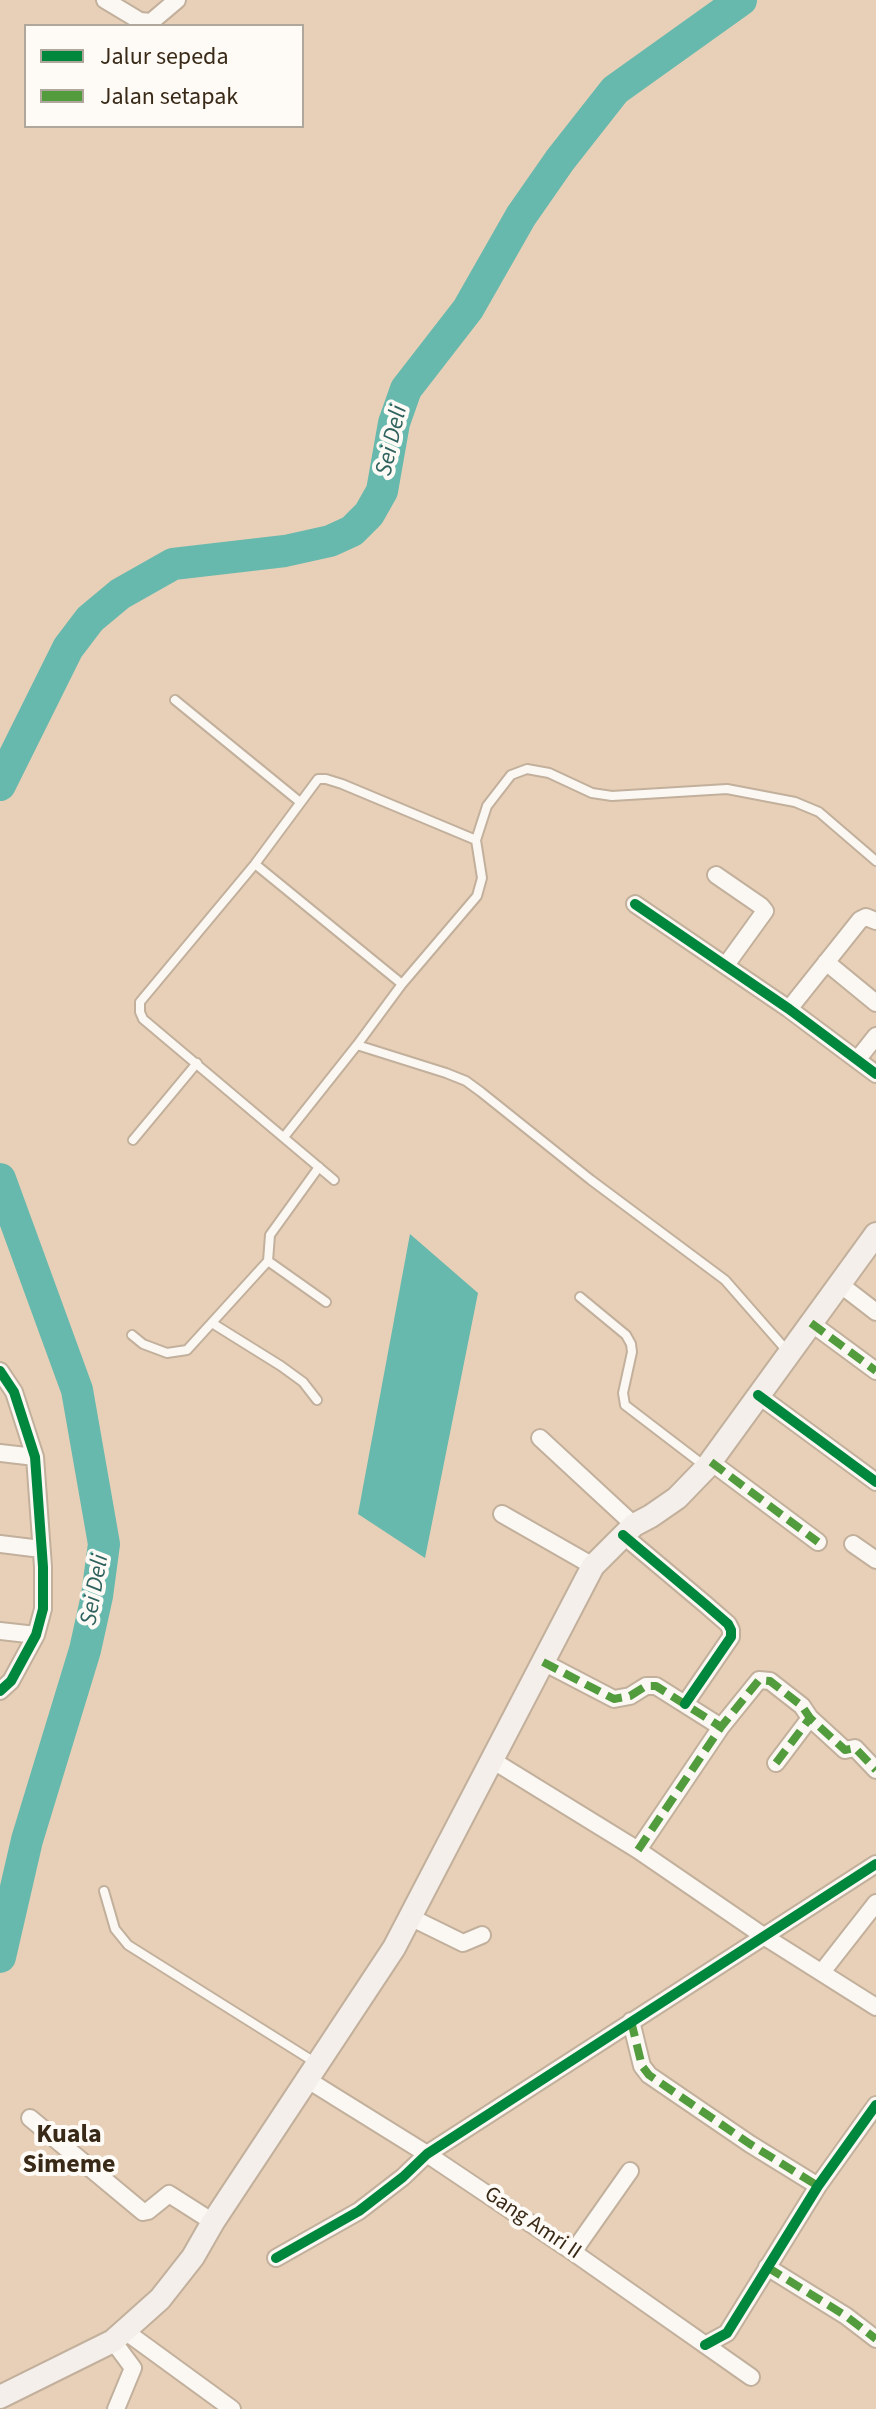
<!DOCTYPE html>
<style>
body{margin:0}
#map{position:relative;width:876px;height:2409px;overflow:hidden;background:#e7d0b7;font-family:"Source Sans 3",sans-serif}
canvas{display:block}
.legend{position:absolute;left:24px;top:24px;width:280px;height:104px;box-sizing:border-box;background:#fefaf5;border:2px solid #afa69c;margin:0;padding:10px 14px;list-style:none;font-size:24px;color:#392917}
.legend li{display:flex;align-items:center;gap:16px;height:40px}
.legend b{width:40px;border:2px solid #afa69c}
</style>
<div id="map">
<canvas width="876" height="2409"></canvas>
<ul class="legend">
<li><b style="height:10px;background:#00873e"></b>Jalur sepeda</li>
<li><b style="height:10px;background:#529c3d"></b>Jalan setapak</li>
</ul>
</div>
<script>
const ctx = document.querySelector('canvas').getContext('2d');
ctx.lineJoin = 'round';
function fill(path, color) { ctx.fillStyle = color; ctx.fill(path, 'evenodd'); }
const toPath = rows => new Path2D(rows.map(r => 'M' + r).join(''));
function stroke(path, color, width, dash) { ctx.strokeStyle = color; ctx.lineWidth = width; ctx.lineCap = dash ? 'butt' : 'round'; ctx.setLineDash(dash || []); ctx.stroke(path); }
function drawText(font, color, halo, rows, align = 'center') {
  ctx.font = font + ' "Source Sans 3",sans-serif'; ctx.lineWidth = 8; ctx.setLineDash([]); ctx.textBaseline = 'middle'; ctx.strokeStyle = halo; ctx.fillStyle = color; for (const [text, x, y, turn = 0] of rows) {
    ctx.save(); ctx.translate(x, y); ctx.rotate((+turn || 0) * Math.PI / 180); ctx.textAlign = isNaN(turn) ? turn : align; if (halo) ctx.strokeText(text, 0, 0); ctx.fillText(text, 0, 0); ctx.restore();
  }
}
const water = toPath([
 [410,1234,478,1293,425,1558,358,1514]
]);
const river = toPath([
 [0,785,68,648,90,619,120,594,173,564,285,551,330,541,352,531,369,514,382,491,394,423,406,389,468,309,521,216,560,160,615,90,741,0],
 [0,1179,77,1390,104,1544,97,1596,85,1650,27,1840,0,1957]
]);
const lane = toPath([
 [175,700,300,802],
 [255,864,402,984],
 [284,1137,357,1045],
 [133,1140,197,1063],
 [334,1180,143,1019,140,1012,140,1002,255,864,318,779,326,779,342,784,476,840],
 [268,1261,326,1302],
 [580,1297,626,1335,631,1344,632,1352,623,1393,625,1405,706,1467],
 [212,1323,281,1366,303,1382,317,1400],
 [132,1335,143,1344,167,1353,187,1350,268,1261,270,1235,319,1167],
 [788,1352,725,1280,591,1180,481,1092,466,1081,446,1073,357,1045,402,984,477,896,482,878,476,840,487,806,511,775,527,769,549,773,592,793,612,796,727,789,795,802,819,812,876,861],
 [104,1891,115,1929,128,1945,316,2063]
]);
const street = toPath([
 [105,0,140,21,151,22,177,0],
 [716,875,761,906,765,911,726,965],
 [635,904,789,1009,876,1074],
 [826,962,876,1003],
 [789,1009,860,920,866,917,876,921],
 [857,1060,876,1036],
 [841,1285,876,1312],
 [811,1323,876,1371],
 [0,1371,14,1392,35,1457,43,1567,43,1609,36,1635,11,1681,0,1691],
 [758,1395,876,1482],
 [540,1438,634,1525],
 [0,1453,35,1457],
 [711,1462,818,1542],
 [502,1514,593,1566],
 [623,1535,705,1604,728,1624,731,1630,731,1637,685,1704],
 [0,1544,41,1549],
 [853,1544,876,1560],
 [0,1631,36,1635],
 [543,1662,614,1699,630,1696,646,1686,656,1686,721,1727],
 [492,1760,638,1850,762,1935,876,2007],
 [776,1763,810,1718],
 [638,1850,721,1727,759,1680,770,1681,802,1706,810,1718,845,1750,855,1748,876,1770],
 [410,1917,463,1943,482,1935],
 [822,1972,876,1903],
 [631,2021,642,2066,649,2075,750,2144,818,2186],
 [308,2080,427,2154,573,2252,751,2377],
 [30,2118,143,2212,148,2211,169,2194,213,2222],
 [573,2252,630,2171],
 [276,2258,359,2211,403,2177,427,2154,876,1864],
 [767,2267,846,2316,876,2339],
 [125,2331,232,2409],
 [113,2341,133,2368,116,2409],
 [705,2345,727,2333,818,2186,876,2105]
]);
const secondary = toPath([
 [0,2397,113,2341,160,2299,193,2257,213,2222,394,1948,593,1566,634,1525,651,1516,677,1498,706,1468,876,1234]
]);
const quiet = toPath([
 [811,1323,876,1371],
 [711,1462,818,1542],
 [543,1662,614,1699,630,1696,646,1686,656,1686,721,1727],
 [776,1763,810,1718],
 [638,1850,721,1727,759,1680,770,1681,802,1706,810,1718,845,1750,855,1748,876,1770],
 [631,2021,642,2066,649,2075,750,2144,818,2186],
 [767,2267,846,2316,876,2339]
]);
const cycleway = toPath([
 [635,904,789,1009,876,1074],
 [0,1371,14,1392,35,1457,43,1567,43,1609,36,1635,11,1681,0,1691],
 [758,1395,876,1482],
 [623,1535,705,1604,728,1624,731,1630,731,1637,685,1704],
 [276,2258,359,2211,403,2177,427,2154,876,1864],
 [705,2345,727,2333,818,2186,876,2105]
]);
const streetNames = [
 ["Gang Amri II",532,2224,34]
];
const waterNames = [
 ["Sei Deli",393,441,-77],
 ["Sei Deli",96,1590,-80]
];
const quarterNames = [
 ["Kuala",69,2136],
 ["Simeme",69,2166]
];
fill(water, '#67b9ad');
stroke(river, '#67b9ad', 32);
stroke(lane, '#c2b09c', 12);
stroke(street, '#c2b09c', 20);
stroke(secondary, '#c2b09c', 26);
stroke(lane, '#fbf8f4', 8);
stroke(street, '#fbf8f4', 16);
stroke(secondary, '#f5efeb', 22);
stroke(quiet, '#529c3d', 8, [16, 8]);
stroke(cycleway, '#00873e', 10);
drawText('22px', '#392917', '#fefaf5', streetNames);
drawText('italic 24px', '#2f625e', '#fefaf5', waterNames);
drawText('bold 26px', '#392917', '#fefaf5', quarterNames);
</script>
